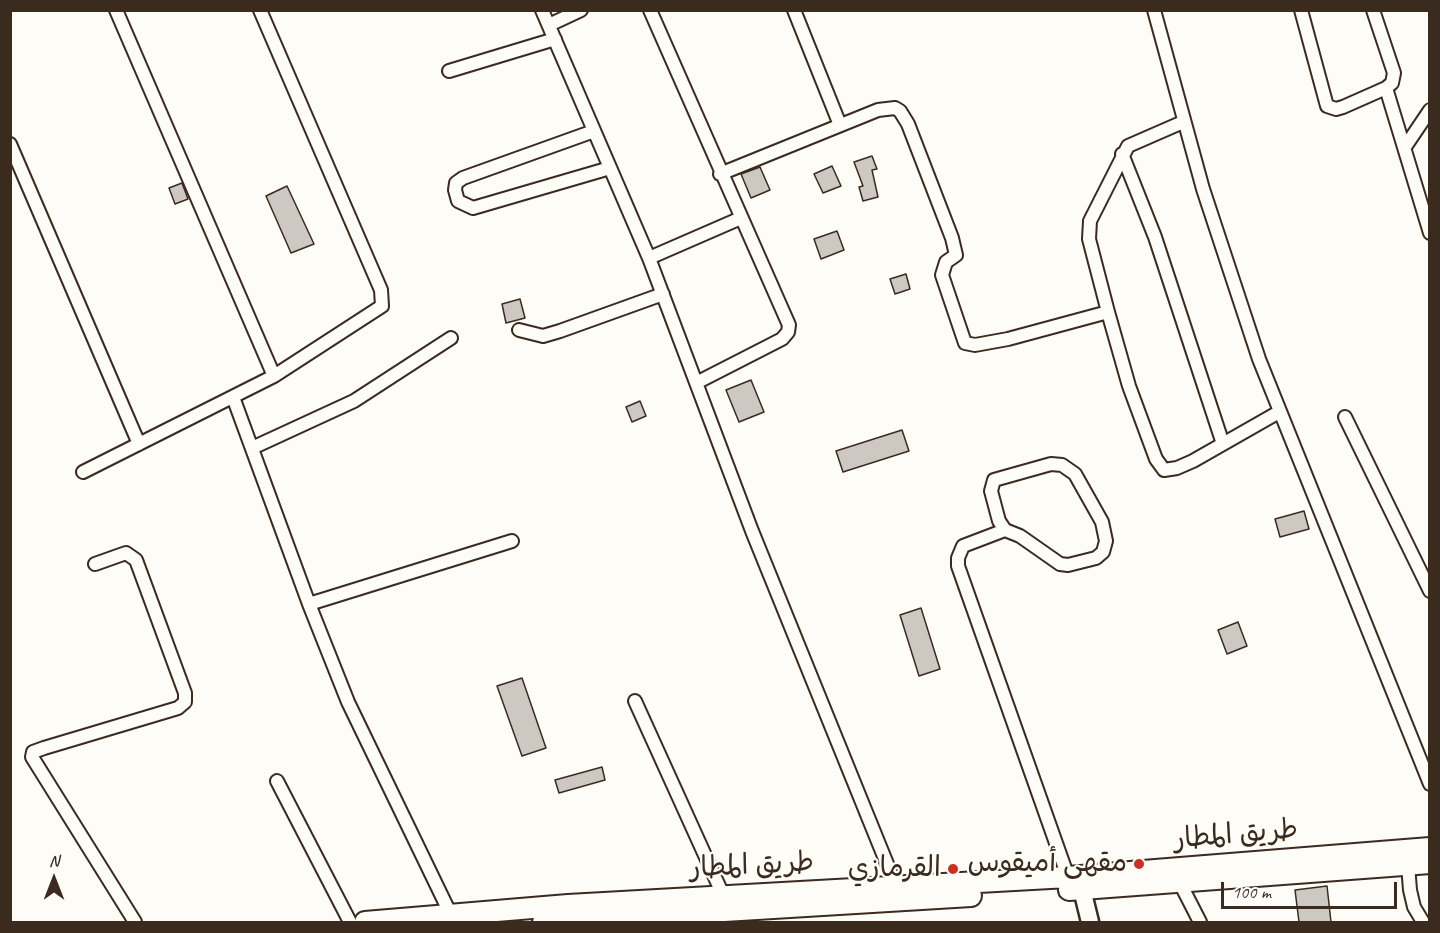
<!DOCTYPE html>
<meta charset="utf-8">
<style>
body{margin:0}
#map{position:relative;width:1440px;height:933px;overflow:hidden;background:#fdfcf7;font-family:Caveat,sans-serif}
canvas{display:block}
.frame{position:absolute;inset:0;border:12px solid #3b2a1e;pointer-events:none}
.north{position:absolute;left:24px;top:849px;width:60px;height:60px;-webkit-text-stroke:4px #fdfcf7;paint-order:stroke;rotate:0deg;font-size:16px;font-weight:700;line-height:24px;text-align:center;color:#3b2a1e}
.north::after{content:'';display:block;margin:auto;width:21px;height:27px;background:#3b2a1e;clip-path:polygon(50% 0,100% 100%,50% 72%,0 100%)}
.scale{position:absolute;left:1221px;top:882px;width:176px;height:27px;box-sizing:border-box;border:3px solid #3b2a1e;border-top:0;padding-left:8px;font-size:18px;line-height:21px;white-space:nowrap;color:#3b2a1e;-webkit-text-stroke:4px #fdfcf7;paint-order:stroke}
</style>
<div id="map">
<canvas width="1440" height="933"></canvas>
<div class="frame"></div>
<div class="north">N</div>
<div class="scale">100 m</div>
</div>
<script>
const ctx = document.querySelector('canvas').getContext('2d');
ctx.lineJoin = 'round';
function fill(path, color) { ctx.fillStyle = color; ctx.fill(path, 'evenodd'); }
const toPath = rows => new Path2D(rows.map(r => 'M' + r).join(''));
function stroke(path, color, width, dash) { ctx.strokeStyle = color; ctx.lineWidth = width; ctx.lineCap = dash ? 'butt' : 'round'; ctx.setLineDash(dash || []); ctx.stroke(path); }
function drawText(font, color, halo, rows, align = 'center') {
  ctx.font = font + ' Caveat,"Playpen Sans Arabic",sans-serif'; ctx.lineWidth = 4.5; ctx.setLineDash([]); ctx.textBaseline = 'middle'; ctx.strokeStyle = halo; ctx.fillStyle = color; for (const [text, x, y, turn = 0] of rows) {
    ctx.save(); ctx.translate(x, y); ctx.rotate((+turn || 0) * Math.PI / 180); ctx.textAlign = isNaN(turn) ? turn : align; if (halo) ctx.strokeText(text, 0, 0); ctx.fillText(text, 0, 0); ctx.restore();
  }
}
const building = toPath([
 [872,156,877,169,872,170,878,197,863,201,859,187,863,186,854,162,872,156],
 [832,166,841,186,823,193,814,174,832,166],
 [760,167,770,190,751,198,741,174,760,167],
 [182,183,188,199,175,204,169,188,182,183],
 [287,186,314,244,291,253,266,196,287,186],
 [837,231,844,250,821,259,814,239,837,231],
 [906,274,910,289,895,294,890,279,906,274],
 [520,299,525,318,506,323,502,304,520,299],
 [751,380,764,412,739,422,726,390,751,380],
 [640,401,646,416,632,422,626,407,640,401],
 [902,430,909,451,843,472,836,451,902,430],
 [1304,511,1309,529,1280,537,1275,519,1304,511],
 [921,608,940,669,919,676,900,615,921,608],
 [1238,622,1247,646,1227,654,1218,630,1238,622],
 [522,678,546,748,522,756,497,686,522,678],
 [602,767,605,780,559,793,555,780,602,767],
 [1327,886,1331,922,1299,922,1295,890,1327,886]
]);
const street = toPath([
 [116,10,274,376],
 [542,10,649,258,752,531,896,886],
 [650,10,789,325,788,332,782,339,698,382],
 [794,10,840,125],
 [1154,10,1203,189,1259,359,1430,784],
 [1301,10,1327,106,1336,109,1343,107,1386,88],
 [1373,10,1394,73,1392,83,1386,88,1430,233],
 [549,25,581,10],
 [449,71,555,39],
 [594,131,463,178,456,183,455,190,458,201,473,208,610,168],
 [10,144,139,444],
 [1405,147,1430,110],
 [1122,154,1155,237,1223,444],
 [720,174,878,110,895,108,900,111,908,124,952,238,956,255,946,262,942,275,965,343,975,345,1008,339,1108,312,1129,386,1156,459,1164,470,1177,468,1193,461,1279,412],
 [649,258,741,218],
 [1108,312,1089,239,1090,221,1128,146,1183,122],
 [519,330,543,336,560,331,663,294],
 [233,397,309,604,348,702,450,913],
 [1345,417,1430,591],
 [252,448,354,401,451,338],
 [1051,464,1062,465,1075,474,1102,522,1106,541,1103,552,1096,558,1068,565,1060,564,1020,536,1005,530,999,521,991,491,994,480,1051,464],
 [83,472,274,376,382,306,381,290,260,10],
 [1005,530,963,546,958,558,958,566,1068,877],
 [95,564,126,553,136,560,185,693,185,702,178,708,44,748,33,752,32,757,135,922],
 [309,604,512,541],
 [635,701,723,895],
 [277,781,350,922],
 [1408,865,1410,890,1414,907,1423,922],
 [1180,883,1200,922]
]);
const secondary = toPath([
 [1079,877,1090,922]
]);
const primary = toPath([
 [1069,890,1430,863],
 [365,922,568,905,1068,877,1430,848],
 [543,922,971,896]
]);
const markers = [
 [1139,864,6,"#c8321e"],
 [953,869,6,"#c8321e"]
];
const streetNames = [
 ["طريق المطار",1236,835,-5],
 ["طريق المطار",752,866,-3]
];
const poiNames = [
 ["مقهى أميقوس",1127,864],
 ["القرمازي",941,869]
];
fill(building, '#cdc8c2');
stroke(building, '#3b2a1e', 1.5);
stroke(street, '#3b2a1e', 16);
stroke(secondary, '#3b2a1e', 21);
stroke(primary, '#3b2a1e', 24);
stroke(street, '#fdfcf7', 12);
stroke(secondary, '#fdfcf7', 16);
stroke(primary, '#fdfcf7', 20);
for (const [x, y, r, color] of markers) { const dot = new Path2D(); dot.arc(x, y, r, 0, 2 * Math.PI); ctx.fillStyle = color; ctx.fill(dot); stroke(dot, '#fdfcf7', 2); }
drawText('28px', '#3b2a1e', '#fdfcf7', streetNames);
drawText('28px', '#3b2a1e', '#fdfcf7', poiNames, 'right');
</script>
